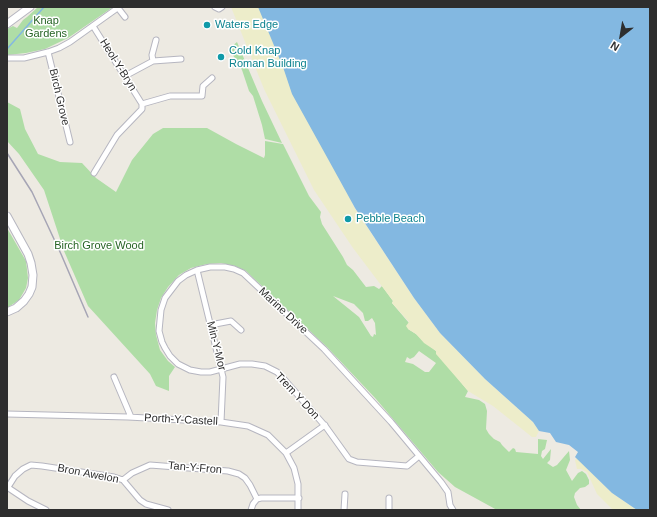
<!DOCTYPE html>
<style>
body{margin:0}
#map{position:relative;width:657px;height:517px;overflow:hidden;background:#edeae2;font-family:Helvetica,sans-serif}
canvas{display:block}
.frame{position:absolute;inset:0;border:8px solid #2e2e2e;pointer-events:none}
.north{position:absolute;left:601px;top:16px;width:40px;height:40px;-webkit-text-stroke:3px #fff;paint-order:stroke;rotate:211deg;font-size:11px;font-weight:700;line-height:16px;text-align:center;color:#2e2e2e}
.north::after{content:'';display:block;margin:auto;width:14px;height:18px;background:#2e2e2e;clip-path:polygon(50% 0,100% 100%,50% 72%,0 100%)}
</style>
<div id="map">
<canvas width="657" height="517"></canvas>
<div class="frame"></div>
<div class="north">N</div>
</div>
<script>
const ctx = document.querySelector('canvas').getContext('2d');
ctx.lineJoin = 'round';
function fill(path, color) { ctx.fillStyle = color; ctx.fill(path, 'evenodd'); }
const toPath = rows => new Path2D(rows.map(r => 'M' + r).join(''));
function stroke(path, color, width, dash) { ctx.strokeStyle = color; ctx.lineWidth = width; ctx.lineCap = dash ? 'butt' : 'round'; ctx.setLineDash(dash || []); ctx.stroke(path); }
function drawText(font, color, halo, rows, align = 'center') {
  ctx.font = font + ' Helvetica,sans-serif'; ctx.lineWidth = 3; ctx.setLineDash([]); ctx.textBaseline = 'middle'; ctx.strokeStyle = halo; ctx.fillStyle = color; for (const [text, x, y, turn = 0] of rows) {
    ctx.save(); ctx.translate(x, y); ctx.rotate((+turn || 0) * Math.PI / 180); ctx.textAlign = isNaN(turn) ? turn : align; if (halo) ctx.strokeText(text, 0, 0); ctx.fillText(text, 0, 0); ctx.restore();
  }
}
const green = toPath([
 [38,7,113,7,68,38,45,49,26,53,7,55,7,29,13,26,17,28,23,20,27,17],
 [237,42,262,101,282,143,265,139,262,125,253,96,249,91,242,70,231,52,231,47],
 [7,102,20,109,25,129,38,154,60,162,82,163,96,178,116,192,132,160,153,134,163,128,207,128,236,144,264,158,265,155,265,141,283,144,309,196,321,212,320,217,322,224,343,257,347,265,353,270,366,287,374,286,379,289,382,286,393,301,392,303,409,323,408,329,416,334,436,351,468,391,465,397,479,400,485,404,487,411,486,429,489,434,494,439,500,442,502,445,509,452,513,448,515,449,516,452,538,454,538,439,547,440,545,449,542,451,541,456,543,459,551,449,550,460,547,463,553,467,557,465,569,451,570,460,566,470,572,481,578,473,582,471,586,474,589,480,589,484,585,487,580,488,575,493,574,497,577,505,581,510,497,510,455,487,438,472,376,399,327,347,246,271,235,266,221,263,207,264,191,268,179,275,168,287,161,298,157,310,155,323,156,335,160,350,168,361,175,367,169,376,169,391,156,386,150,374,88,306,64,251,44,190,19,154,7,141],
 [333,296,354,304,363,313,365,321,368,321,372,318,375,323,376,335,374,334,373,337,371,336,359,317],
 [419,351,436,363,429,372,425,372,413,364,405,362,407,357,410,359,414,357],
 [7,228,26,261,28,278,26,288,19,300,7,308]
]);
const sand = toPath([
 [231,7,272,7,354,207,414,298,440,333,485,379,533,422,539,431,536,437,532,437,493,406,468,391,436,354,436,351,424,343,416,334,408,329,406,326,409,322,392,303,393,301,353,248,314,190,264,89],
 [577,458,612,493,637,510,613,510,597,494,587,472,581,469,577,469,575,460]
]);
const water = toPath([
 [258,7,650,7,650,510,637,510,612,493,575,457,578,452,569,445,556,442,550,433,539,431,533,422,485,379,440,333,414,298,355,208,328,159,292,94,283,67]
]);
const stream = toPath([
 [7,49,44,7]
]);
const street = toPath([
 [215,7,219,9,222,7],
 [118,8,125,17],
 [93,26,142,104],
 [48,52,70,142],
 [7,58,24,58,48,52,59,48,70,42,119,7],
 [153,61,152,55,156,40],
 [125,76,153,61,181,59],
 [94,173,117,135,142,109,142,104,170,96,202,96,203,86,212,78],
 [197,270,223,377,221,422],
 [210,325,231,321,241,330],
 [114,377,131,417],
 [7,414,128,417,221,422,248,426,268,435,286,453,294,468,298,484,298,510],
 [286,453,325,425],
 [419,456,407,466,357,462,349,459,326,427,283,378,277,372,265,366,252,364,240,364,210,372,201,372,190,370,178,364,170,356,165,348,162,342,159,331,161,310,165,298,178,281,186,275,197,270,210,267,225,267,234,269,243,273,324,349,391,422,441,482,448,492,450,505,453,510],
 [123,480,132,473,150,465,228,471,239,474,245,478,250,485,257,499],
 [7,487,28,501,46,510],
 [8,487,15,476,23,469,31,465,42,466,114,477,123,480,140,500,146,504,168,510],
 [251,510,253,504,257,499,261,498,299,498],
 [344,510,345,494],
 [389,510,389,498]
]);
const secondary = toPath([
 [7,24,30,7],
 [7,216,28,254,31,263,33,275,32,287,29,294,24,301,16,308,7,312]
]);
const rail = toPath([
 [7,153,32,192,61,254,88,317]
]);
const markers = [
 [207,25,4,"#0f9aa8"],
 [221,57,4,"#0f9aa8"],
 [348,219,4,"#0f9aa8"]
];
const parkNames = [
 ["Knap",46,21],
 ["Gardens",46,34],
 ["Birch Grove Wood",99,246]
];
const cultureNames = [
 ["Waters Edge",215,25],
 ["Cold Knap",229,51],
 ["Roman Building",229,64],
 ["Pebble Beach",356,219]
];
const streetNames = [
 ["Heol-Y-Bryn",118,65,58],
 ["Birch Grove",59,97,77],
 ["Marine Drive",283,311,43],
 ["Min-Y-Mor",216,346,76],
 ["Trem Y Don",297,396,47],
 ["Porth-Y-Castell",181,420,3],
 ["Tan-Y-Fron",195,468,5],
 ["Bron Awelon",88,474,11]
];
fill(green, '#afdda6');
fill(sand, '#ededca');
fill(water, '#83b8e1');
stroke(stream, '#83b8e1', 1.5);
stroke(street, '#b6b6c0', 7);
stroke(secondary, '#b6b6c0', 9);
stroke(street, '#fff', 5);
stroke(secondary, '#fff', 7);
stroke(rail, '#a6a5b5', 1.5);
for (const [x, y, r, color] of markers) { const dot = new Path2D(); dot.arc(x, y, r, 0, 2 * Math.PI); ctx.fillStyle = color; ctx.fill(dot); stroke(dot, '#fff', 1.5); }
drawText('11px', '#276425', '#fff', parkNames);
drawText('11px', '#0d838f', '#fff', cultureNames, 'left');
drawText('11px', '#2e2e2e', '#fff', streetNames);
</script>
